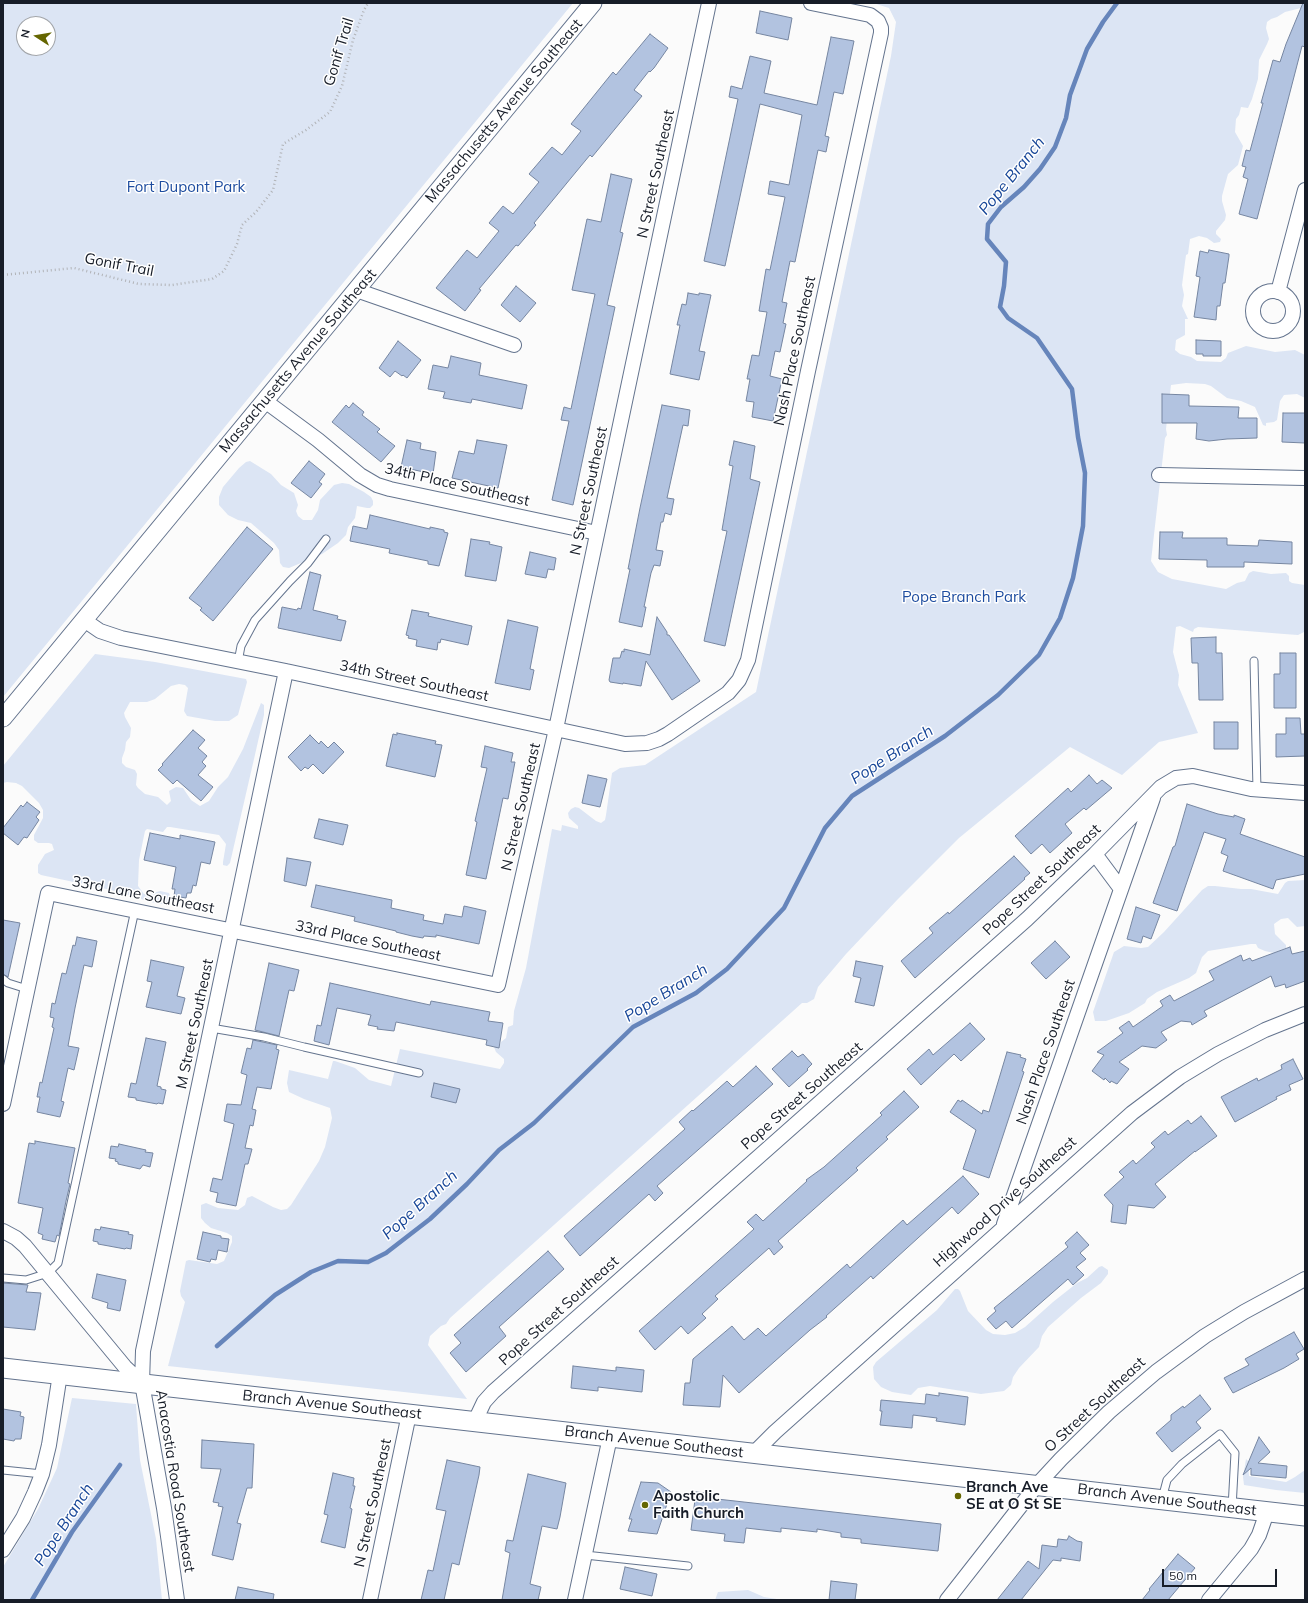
<!DOCTYPE html>
<style>
body{margin:0}
#map{position:relative;width:1308px;height:1603px;overflow:hidden;background:#fbfbfb;font-family:Mulish,sans-serif}
canvas{display:block}
.frame{position:absolute;inset:0;border:4px solid #171d28;pointer-events:none}
.north{position:absolute;left:16px;top:16px;width:40px;height:40px;box-sizing:border-box;background:#fff;border:1px solid #a2a5a9;border-radius:50%;rotate:282deg;font-size:11px;font-weight:700;line-height:16px;text-align:center;color:#171d28}
.north::after{content:'';display:block;margin:auto;width:14px;height:18px;background:#656601;clip-path:polygon(50% 0,100% 100%,50% 72%,0 100%)}
.scale{position:absolute;left:1162px;top:1569px;width:115px;height:18px;box-sizing:border-box;border:2px solid #171d28;border-top:0;padding-left:5px;font-size:12px;line-height:14px;white-space:nowrap;color:#171d28;-webkit-text-stroke:3px #fff;paint-order:stroke}
</style>
<div id="map">
<canvas width="1308" height="1603"></canvas>
<div class="frame"></div>
<div class="north">N</div>
<div class="scale">50 m</div>
</div>
<script>
const ctx = document.querySelector('canvas').getContext('2d');
ctx.lineJoin = 'round';
function fill(path, color) { ctx.fillStyle = color; ctx.fill(path, 'evenodd'); }
const toPath = rows => new Path2D(rows.map(r => 'M' + r).join(''));
function stroke(path, color, width, dash) { ctx.strokeStyle = color; ctx.lineWidth = width; ctx.lineCap = dash ? 'butt' : 'round'; ctx.setLineDash(dash || []); ctx.stroke(path); }
function drawText(font, color, halo, rows, align = 'center') {
  ctx.font = font + ' Mulish,sans-serif'; ctx.lineWidth = 3; ctx.setLineDash([]); ctx.textBaseline = 'middle'; ctx.strokeStyle = halo; ctx.fillStyle = color; for (const [text, x, y, turn = 0] of rows) {
    ctx.save(); ctx.translate(x, y); ctx.rotate((+turn || 0) * Math.PI / 180); ctx.textAlign = isNaN(turn) ? turn : align; if (halo) ctx.strokeText(text, 0, 0); ctx.fillText(text, 0, 0); ctx.restore();
  }
}
const green = toPath([
 [3,3,573,3,3,697],
 [24,24,48,24,48,48,24,48],
 [873,3,1303,4,1301,8,1285,12,1277,17,1271,19,1267,22,1266,28,1269,39,1267,44,1259,60,1258,79,1252,99,1248,108,1241,107,1239,115,1236,119,1235,132,1243,146,1238,165,1228,174,1222,196,1222,201,1226,215,1225,220,1216,231,1216,234,1221,239,1220,242,1214,243,1207,238,1199,236,1190,239,1188,254,1186,255,1182,285,1184,295,1182,306,1188,319,1185,319,1185,335,1176,340,1175,350,1180,354,1191,357,1197,361,1221,362,1226,358,1228,353,1246,346,1275,352,1295,350,1305,355,1305,398,1297,394,1284,395,1280,401,1277,420,1274,422,1266,423,1266,426,1263,425,1255,407,1241,401,1227,398,1211,386,1205,384,1186,383,1171,385,1166,429,1167,435,1165,438,1151,561,1158,572,1172,579,1226,589,1237,583,1245,581,1249,573,1253,571,1271,574,1286,573,1289,576,1289,581,1292,583,1305,585,1305,627,1304,632,1298,635,1284,634,1198,627,1194,629,1193,632,1180,626,1176,627,1173,652,1179,675,1178,685,1198,733,1159,742,1122,775,1070,747,959,838,898,899,846,954,818,987,814,999,807,1003,802,1003,450,1318,446,1324,441,1326,430,1336,428,1345,467,1399,168,1366,185,1302,181,1296,180,1291,186,1261,189,1260,217,1264,224,1261,232,1242,232,1236,227,1233,211,1228,205,1223,201,1218,201,1205,206,1203,218,1208,238,1210,245,1205,247,1198,252,1196,273,1207,281,1210,287,1209,291,1205,319,1161,325,1147,332,1118,330,1108,304,1099,289,1092,287,1083,289,1070,328,1079,333,1061,335,1061,355,1068,369,1080,391,1086,400,1049,500,1069,504,1063,504,1059,496,1052,494,1047,499,1047,501,1042,506,1038,508,1027,513,1025,514,1011,526,968,552,829,561,831,562,825,578,829,578,826,569,818,568,813,571,809,575,807,579,808,596,821,601,823,605,820,606,815,612,773,620,768,645,765,756,692,891,56,896,22,889,8],
 [250,461,271,474,281,485,294,493,298,505,296,511,298,516,303,520,312,520,318,510,320,500,334,485,342,483,349,484,364,492,371,497,373,501,373,505,370,508,367,508,357,506,355,518,348,527,346,535,338,543,322,554,289,568,283,567,280,563,279,550,274,543,251,523,238,520,228,515,219,505,219,497,223,487,239,468,246,462],
 [95,654,155,662,246,679,247,682,238,715,229,721,215,721,187,716,184,711,188,688,185,685,179,684,171,686,155,699,147,702,130,702,124,713,125,717,131,728,130,737,126,742,125,750,122,758,122,763,126,767,135,770,137,774,136,785,138,788,145,794,158,797,167,805,171,801,169,791,176,787,183,788,191,800,200,806,209,801,218,787,228,777,243,749,261,703,264,705,264,715,254,759,230,863,227,866,223,865,223,862,226,844,219,835,170,827,167,827,163,832,147,829,145,831,139,860,138,886,144,894,150,894,160,891,169,893,172,902,171,904,167,905,151,902,111,890,41,875,38,873,38,865,45,854,54,850,52,844,49,843,38,843,34,840,34,835,43,818,43,810,39,803,22,786,16,783,7,782,3,783,3,766],
 [1305,880,1305,926,1297,927,1288,918,1281,919,1274,924,1275,934,1286,945,1286,948,1274,953,1265,951,1258,948,1256,944,1251,944,1208,951,1202,957,1196,973,1189,978,1157,992,1147,999,1145,1003,1129,1013,1106,1021,1095,1021,1093,1012,1114,952,1124,946,1141,948,1148,947,1164,932,1202,890,1208,886,1215,886,1241,889,1251,889,1278,894,1285,883,1288,881],
 [1102,1266,1108,1270,1108,1274,1101,1283,1081,1298,1048,1327,1042,1336,1039,1347,1019,1368,1013,1377,1011,1385,1004,1391,981,1394,930,1386,918,1388,911,1395,892,1392,881,1387,874,1379,873,1367,876,1362,937,1310,955,1289,958,1289,960,1291,968,1311,986,1330,993,1334,1005,1335,1015,1333,1025,1327,1053,1302,1077,1283,1087,1278,1099,1267],
 [72,1398,136,1404,140,1460,156,1539,162,1600,3,1600,3,1567,38,1509,57,1468],
 [1246,1459,1248,1461,1249,1476,1286,1482,1295,1477,1305,1470,1305,1493,1276,1490,1244,1485,1243,1477],
 [748,1590,764,1597,783,1600,715,1600,718,1592]
]);
const stream = toPath([
 [217,1346,275,1295,311,1272,338,1261,368,1262,386,1253,430,1219,467,1184,499,1150,534,1123,633,1027,696,993,727,969,784,908,825,828,852,796,945,736,998,695,1039,655,1060,618,1073,578,1083,526,1085,473,1078,437,1072,389,1037,338,1008,318,1000,307,1004,286,1006,262,987,239,988,224,1001,207,1024,187,1040,169,1055,147,1066,118,1070,95,1087,49,1103,22,1117,3],
 [32,1600,72,1532,120,1465]
]);
const building = toPath([
 [1303,3,1305,3,1305,47,1302,46,1257,219,1239,214,1248,179,1243,177,1246,167,1242,166,1246,150,1250,151,1263,103,1261,103,1273,60,1280,62,1286,44,1303,3],
 [760,11,792,18,788,40,756,33,760,11],
 [650,34,668,48,654,68,650,72,649,71,634,90,642,96,592,157,590,155,571,178,534,223,536,225,518,246,516,245,479,289,481,290,465,311,436,288,467,250,477,258,499,231,489,223,503,206,513,214,539,182,529,174,552,147,562,155,581,131,571,124,613,72,616,75,650,34],
 [831,37,854,41,843,94,834,92,825,136,829,137,826,152,818,150,795,262,790,261,782,302,787,303,783,323,786,324,780,352,775,351,770,376,782,379,773,421,752,417,754,402,746,401,750,379,747,379,752,355,759,356,767,312,759,311,766,269,770,270,785,197,768,194,770,181,789,185,802,115,760,104,725,266,704,261,738,99,729,97,731,86,742,89,750,56,771,61,764,93,817,105,831,37],
 [611,174,632,179,620,232,623,233,607,305,615,307,573,505,552,500,569,421,561,420,564,407,571,409,595,294,572,290,587,219,601,222,611,174],
 [1209,250,1229,254,1229,256,1225,283,1223,283,1220,306,1217,306,1216,320,1194,317,1200,277,1196,276,1200,251,1208,253,1209,250],
 [516,286,536,303,520,322,501,305,516,286],
 [688,293,699,295,699,293,711,295,699,351,705,352,699,380,670,374,680,325,677,325,682,304,686,305,688,293],
 [1196,340,1221,341,1221,356,1203,356,1203,354,1196,354,1196,340],
 [398,341,421,360,407,378,403,375,402,376,395,371,390,377,379,368,398,341],
 [451,356,481,363,479,375,527,385,522,409,472,399,471,403,443,398,445,392,428,389,433,365,448,368,451,356],
 [1162,394,1189,395,1189,406,1239,407,1238,418,1257,418,1257,438,1227,439,1209,441,1196,439,1197,423,1162,423,1162,394],
 [353,403,364,412,362,415,380,429,377,432,395,446,381,462,332,422,346,405,349,408,353,403],
 [662,405,690,410,688,426,683,425,667,498,674,499,671,515,665,513,663,522,661,522,656,550,663,551,660,566,654,565,651,573,644,607,646,607,642,627,619,622,630,569,628,569,640,508,662,405],
 [1283,413,1305,413,1305,443,1282,442,1283,413],
 [407,440,421,443,420,449,436,452,433,474,401,467,407,440],
 [477,440,507,445,498,488,452,478,459,451,474,454,477,440],
 [734,441,755,446,750,479,760,482,725,646,704,641,727,531,722,530,733,466,729,465,734,441],
 [309,461,325,474,319,482,322,484,311,498,291,483,309,461],
 [370,515,430,529,430,527,444,530,444,532,448,533,439,566,428,564,428,561,389,553,390,549,350,541,353,526,367,529,370,515],
 [247,527,273,549,213,621,200,610,202,608,189,598,247,527],
 [1160,532,1183,532,1182,538,1227,538,1227,545,1258,546,1259,540,1292,542,1292,564,1244,562,1244,567,1207,567,1207,560,1159,559,1160,532],
 [471,539,490,542,489,544,502,547,496,581,465,576,471,539],
 [530,552,556,558,554,570,548,569,546,578,525,574,530,552],
 [310,572,321,575,313,610,338,616,337,619,346,621,341,641,278,628,282,607,297,610,298,608,301,609,310,572],
 [412,610,429,613,428,616,472,626,468,645,441,639,440,643,438,642,437,650,416,646,417,640,408,638,409,636,406,635,412,610],
 [657,617,667,632,667,635,669,635,700,681,672,700,646,661,641,686,623,683,623,684,610,682,609,680,613,658,620,658,622,651,624,652,624,649,650,655,657,617],
 [508,620,538,627,530,669,534,670,530,690,495,683,508,620],
 [1216,637,1216,653,1222,653,1223,700,1199,700,1198,663,1192,663,1191,638,1216,637],
 [1280,653,1296,653,1296,708,1274,708,1274,674,1280,674,1280,653],
 [1286,718,1300,718,1301,734,1305,734,1305,756,1276,757,1276,734,1286,734,1286,718],
 [1214,722,1238,722,1238,749,1214,749,1214,722],
 [193,730,205,740,198,748,207,756,202,762,206,766,198,775,213,787,201,801,177,780,173,784,158,770,163,765,162,764,193,730],
 [397,733,436,741,435,744,442,745,435,777,386,766,393,734,397,735,397,733],
 [310,735,319,744,321,741,328,748,334,742,344,752,323,774,313,764,308,769,305,767,301,771,288,757,310,735],
 [485,746,513,753,511,762,515,762,508,799,503,798,486,879,466,875,477,822,475,821,487,768,481,767,485,746],
 [588,775,607,779,600,807,582,803,588,775],
 [1089,775,1097,784,1102,780,1112,788,1086,810,1084,808,1065,824,1072,833,1050,853,1042,844,1031,854,1015,836,1068,788,1071,792,1089,775],
 [27,802,40,812,36,817,39,820,27,838,24,837,18,845,3,833,3,828,21,805,23,807,27,802],
 [1187,804,1218,814,1234,817,1234,815,1245,819,1240,834,1305,857,1305,874,1276,880,1273,889,1223,871,1228,856,1221,853,1226,839,1204,832,1177,911,1153,903,1173,847,1175,846,1187,804],
 [319,819,348,825,343,845,314,838,319,819],
 [150,833,180,839,180,835,215,842,210,864,201,862,196,886,193,885,191,893,187,893,186,898,174,896,175,889,172,889,176,867,144,860,150,833],
 [1014,856,1030,873,1024,878,1025,879,915,978,901,961,933,933,929,928,948,912,949,914,1014,856],
 [287,858,311,862,306,886,284,881,287,858],
 [316,885,392,900,391,908,424,915,423,920,443,924,445,914,462,917,464,906,486,911,479,944,436,935,436,937,424,936,423,938,412,936,396,932,396,931,354,921,355,917,311,907,316,885],
 [1136,907,1160,915,1151,939,1143,936,1141,943,1127,939,1136,907],
 [3,920,20,923,8,977,3,974,3,920],
 [77,937,97,941,92,967,84,965,75,1008,68,1046,79,1048,74,1070,68,1068,61,1101,64,1102,60,1117,37,1112,40,1097,37,1097,40,1082,42,1083,54,1028,52,1027,54,1018,50,1017,52,1003,55,1004,62,973,66,974,73,945,75,946,77,937],
 [1055,941,1070,957,1046,979,1031,963,1055,941],
 [1290,947,1292,954,1305,951,1305,981,1286,988,1285,984,1275,987,1271,976,1204,1011,1207,1016,1192,1025,1191,1022,1181,1021,1161,1032,1167,1040,1156,1048,1142,1046,1119,1062,1129,1069,1117,1084,1111,1081,1110,1083,1105,1078,1104,1080,1092,1071,1104,1055,1097,1052,1123,1033,1119,1028,1129,1021,1133,1027,1163,1006,1160,1001,1170,995,1174,1001,1214,980,1209,971,1241,955,1243,961,1250,958,1252,961,1290,947],
 [151,960,184,967,177,996,185,998,181,1014,146,1007,152,982,147,981,151,960],
 [856,961,883,966,874,1006,855,1002,861,978,853,976,856,961],
 [269,963,299,970,294,991,289,990,279,1036,255,1030,269,963],
 [330,983,430,1005,431,1001,490,1012,488,1021,503,1023,499,1048,486,1045,487,1040,396,1022,394,1031,377,1029,378,1027,368,1025,371,1015,337,1008,329,1045,314,1041,317,1025,321,1026,330,983],
 [970,1023,985,1039,961,1061,954,1054,921,1085,907,1069,929,1049,933,1055,970,1023],
 [146,1038,166,1042,157,1086,161,1087,161,1089,166,1090,163,1104,158,1103,157,1104,136,1100,136,1098,128,1097,131,1083,136,1084,146,1038],
 [253,1040,277,1045,276,1049,279,1050,271,1089,257,1087,252,1109,256,1110,253,1126,250,1125,245,1148,252,1149,248,1164,245,1164,236,1206,216,1202,218,1193,210,1191,213,1178,222,1180,234,1124,224,1121,227,1104,241,1105,247,1075,241,1073,247,1048,251,1049,253,1040],
 [792,1051,798,1057,803,1054,812,1064,807,1069,808,1070,789,1087,772,1069,792,1051],
 [1007,1052,1021,1055,1020,1057,1026,1059,1022,1071,1024,1072,989,1178,963,1169,976,1130,950,1112,958,1100,961,1102,962,1100,982,1114,983,1110,989,1112,1007,1052],
 [1293,1059,1303,1079,1289,1085,1291,1090,1276,1097,1277,1099,1235,1122,1221,1097,1257,1078,1258,1081,1282,1069,1281,1065,1293,1059],
 [756,1066,773,1084,657,1186,663,1193,655,1201,649,1194,580,1256,564,1236,685,1129,679,1122,692,1110,693,1111,727,1081,733,1087,756,1066],
 [434,1083,460,1089,456,1103,431,1097,434,1083],
 [904,1091,919,1107,886,1137,888,1139,856,1168,858,1170,778,1241,783,1247,774,1255,769,1248,715,1296,718,1299,702,1314,706,1318,688,1334,681,1326,655,1350,639,1331,754,1229,747,1222,756,1214,763,1221,807,1181,806,1180,824,1167,882,1115,880,1113,904,1091],
 [1201,1116,1217,1136,1195,1152,1195,1151,1155,1184,1166,1197,1154,1208,1128,1205,1126,1224,1111,1222,1113,1205,1104,1195,1124,1177,1119,1172,1133,1160,1136,1164,1155,1147,1151,1143,1165,1131,1168,1135,1188,1120,1191,1124,1201,1116],
 [35,1141,75,1148,68,1183,70,1184,66,1201,59,1236,57,1235,55,1242,42,1239,43,1235,38,1233,43,1208,18,1203,29,1143,35,1144,35,1141],
 [119,1144,146,1150,145,1152,153,1153,150,1167,143,1165,140,1169,118,1164,118,1162,115,1161,116,1159,109,1158,111,1146,118,1147,119,1144],
 [963,1176,979,1194,958,1214,952,1207,873,1279,871,1276,826,1316,827,1317,810,1330,739,1393,723,1375,720,1407,683,1405,685,1383,690,1383,693,1359,732,1326,744,1340,758,1328,766,1336,847,1264,850,1268,903,1220,907,1225,963,1176],
 [101,1227,129,1232,128,1234,133,1235,131,1249,126,1248,125,1249,98,1244,98,1242,93,1241,95,1229,100,1230,101,1227],
 [203,1232,221,1236,221,1238,229,1239,227,1252,218,1250,216,1260,211,1259,210,1262,197,1259,203,1232],
 [1077,1232,1089,1245,1080,1253,1086,1259,1076,1267,1084,1275,1073,1285,1068,1279,1012,1328,1006,1321,996,1329,987,1319,996,1311,994,1308,1068,1247,1065,1243,1077,1232],
 [548,1251,564,1269,499,1327,506,1336,466,1372,450,1353,461,1343,454,1335,548,1251],
 [97,1274,126,1280,120,1311,107,1308,108,1303,92,1298,97,1274],
 [3,1283,28,1285,26,1292,41,1293,35,1330,3,1327,3,1283],
 [1294,1332,1304,1349,1296,1354,1299,1359,1284,1368,1233,1393,1224,1378,1249,1365,1245,1359,1294,1332],
 [573,1366,616,1371,616,1367,644,1370,642,1392,598,1387,598,1391,571,1388,573,1366],
 [939,1393,968,1397,965,1425,936,1421,937,1418,913,1415,912,1428,880,1425,882,1411,880,1411,881,1400,925,1404,926,1394,939,1396,939,1393],
 [1200,1395,1211,1409,1196,1422,1201,1428,1172,1452,1156,1433,1171,1420,1171,1415,1183,1406,1184,1408,1200,1395],
 [3,1409,21,1412,20,1416,24,1417,21,1439,15,1439,14,1441,3,1439,3,1409],
 [1259,1437,1270,1452,1258,1463,1287,1466,1286,1478,1251,1475,1251,1468,1243,1475,1259,1437],
 [202,1440,254,1444,252,1488,247,1488,237,1523,241,1524,233,1560,212,1555,223,1507,218,1506,219,1503,213,1502,221,1469,201,1468,202,1440],
 [447,1460,480,1467,479,1475,459,1565,452,1563,444,1600,421,1600,428,1570,433,1571,446,1511,436,1509,447,1460],
 [333,1473,354,1478,353,1486,355,1486,350,1508,352,1509,345,1548,321,1542,328,1515,324,1514,333,1473],
 [528,1474,566,1483,560,1517,557,1529,542,1526,530,1584,541,1587,538,1600,502,1600,510,1553,505,1551,507,1540,513,1541,528,1474],
 [641,1482,658,1483,671,1492,657,1534,628,1531,632,1519,629,1519,641,1482],
 [696,1492,708,1493,708,1498,941,1524,938,1551,861,1543,861,1539,841,1537,841,1533,817,1529,817,1532,781,1528,781,1532,746,1528,744,1543,724,1541,725,1534,691,1530,696,1492],
 [1069,1536,1077,1541,1082,1542,1080,1561,1061,1558,1061,1561,1053,1560,1021,1600,997,1600,1028,1561,1039,1569,1042,1545,1057,1547,1058,1539,1067,1540,1069,1536],
 [1178,1554,1195,1568,1168,1600,1142,1600,1150,1590,1149,1589,1178,1554],
 [625,1567,657,1574,652,1596,620,1589,625,1567],
 [831,1581,857,1584,855,1600,829,1600,831,1581],
 [238,1587,274,1594,273,1600,235,1600,238,1587]
]);
const path = toPath([
 [3,275,74,268,139,284,172,285,212,279,224,271,237,244,242,225,256,212,273,190,283,144,306,130,330,112,342,86,353,40,364,10,368,3]
]);
const service = toPath([
 [1254,661,1257,790],
 [238,662,241,646,255,620,290,581,308,563,326,539],
 [3,979,8,983,27,989],
 [211,1028,264,1037,304,1047,419,1073],
 [3,1278,26,1280,48,1273,58,1263,135,910],
 [3,1470,42,1474],
 [1162,1499,1167,1480,1182,1464,1220,1434,1235,1453,1232,1508],
 [585,1555,688,1566]
]);
const minor = toPath([
 [356,290,514,345],
 '1253 311a20 20 0 1 1 40 0a20 20 0 1 1-40 0Z',
 [1278,292,1305,190],
 [265,401,318,440,360,475,377,485,390,489,597,533],
 [1159,475,1305,478],
 [84,620,100,631,121,638,286,671,625,744,647,743,659,739,668,734,728,693,739,680,748,660,808,371,881,33,881,28,878,21,870,15,811,3],
 [1095,854,1121,889],
 [3,1104,48,893,498,985,556,729,709,3],
 [1004,1224,1153,798],
 [3,1231,16,1238,25,1246,125,1367,142,1383,164,1508,177,1600],
 [142,1383,143,1351,286,671],
 [475,1421,484,1402,493,1392,1027,919,1095,854,1161,787,1176,778,1193,776,1251,789,1305,793],
 [754,1453,775,1432,1132,1113,1180,1077,1218,1054,1265,1030,1305,1014],
 [3,1550,23,1518,35,1492,42,1474,49,1445,60,1374],
 [370,1600,409,1414],
 [575,1600,610,1437],
 [947,1600,1037,1485,1061,1459,1109,1412,1156,1372,1205,1336,1244,1312,1305,1279],
 [1209,1600,1251,1549,1259,1535,1267,1512]
]);
const tertiary = toPath([
 [3,718,593,3]
]);
const secondary = toPath([
 [3,1368,1305,1516]
]);
const markers = [
 [958,1496,4,"#656601"],
 [645,1505,4,"#656601"]
];
const streetNames = [
 ["Gonif Trail",339,52,-73],
 ["Massachusetts Avenue Southeast",504,111,-50],
 ["N Street Southeast",656,174,-78],
 ["Gonif Trail",119,265,11],
 ["Nash Place Southeast",795,351,-78],
 ["Massachusetts Avenue Southeast",298,361,-50],
 ["34th Place Southeast",457,485,13],
 ["N Street Southeast",589,491,-78],
 ["34th Street Southeast",414,681,12],
 ["N Street Southeast",521,807,-77],
 ["Pope Street Southeast",1042,880,-43],
 ["33rd Lane Southeast",143,895,11],
 ["33rd Place Southeast",368,941,12],
 ["M Street Southeast",195,1024,-78],
 ["Nash Place Southeast",1046,1052,-71],
 ["Pope Street Southeast",802,1096,-41],
 ["Highwood Drive Southeast",1005,1202,-42],
 ["Pope Street Southeast",559,1311,-42],
 ["Branch Avenue Southeast",332,1405,6],
 ["O Street Southeast",1095,1405,-43],
 ["Branch Avenue Southeast",654,1442,7],
 ["Anacostia Road Southeast",175,1481,81],
 ["Branch Avenue Southeast",1167,1500,7],
 ["N Street Southeast",373,1503,-78]
];
const parkNames = [
 ["Fort Dupont Park",186,187],
 ["Pope Branch Park",964,597]
];
const poiNames = [
 ["Branch Ave",966,1487],
 ["SE at O St SE",966,1504],
 ["Apostolic",653,1496],
 ["Faith Church",653,1513]
];
const waterNames = [
 ["Pope Branch",1012,176,-51],
 ["Pope Branch",892,755,-33],
 ["Pope Branch",666,993,-32],
 ["Pope Branch",420,1205,-42],
 ["Pope Branch",64,1525,-57]
];
fill(green, '#dce5f4');
stroke(stream, '#6685bb', 4.5);
fill(building, '#b2c3e0');
stroke(building, '#7686a1', 1);
stroke(service, '#64748e', 9);
stroke(minor, '#64748e', 16);
stroke(tertiary, '#64748e', 19);
stroke(secondary, '#64748e', 21);
stroke(path, '#b1b3b7', 2.5, [1, 3]);
stroke(service, '#fff', 7);
stroke(minor, '#fff', 14);
stroke(tertiary, '#fff', 17);
stroke(secondary, '#fff', 19);
for (const [x, y, r, color] of markers) { const dot = new Path2D(); dot.arc(x, y, r, 0, 2 * Math.PI); ctx.fillStyle = color; ctx.fill(dot); stroke(dot, '#fff', 1.5); }
drawText('15px', '#171d28', '#fff', streetNames);
drawText('15px', '#1d4c9f', '#fff', parkNames);
drawText('bold 15px', '#171d28', '#fff', poiNames, 'left');
drawText('italic 16px', '#174698', '#fff', waterNames);
</script>
